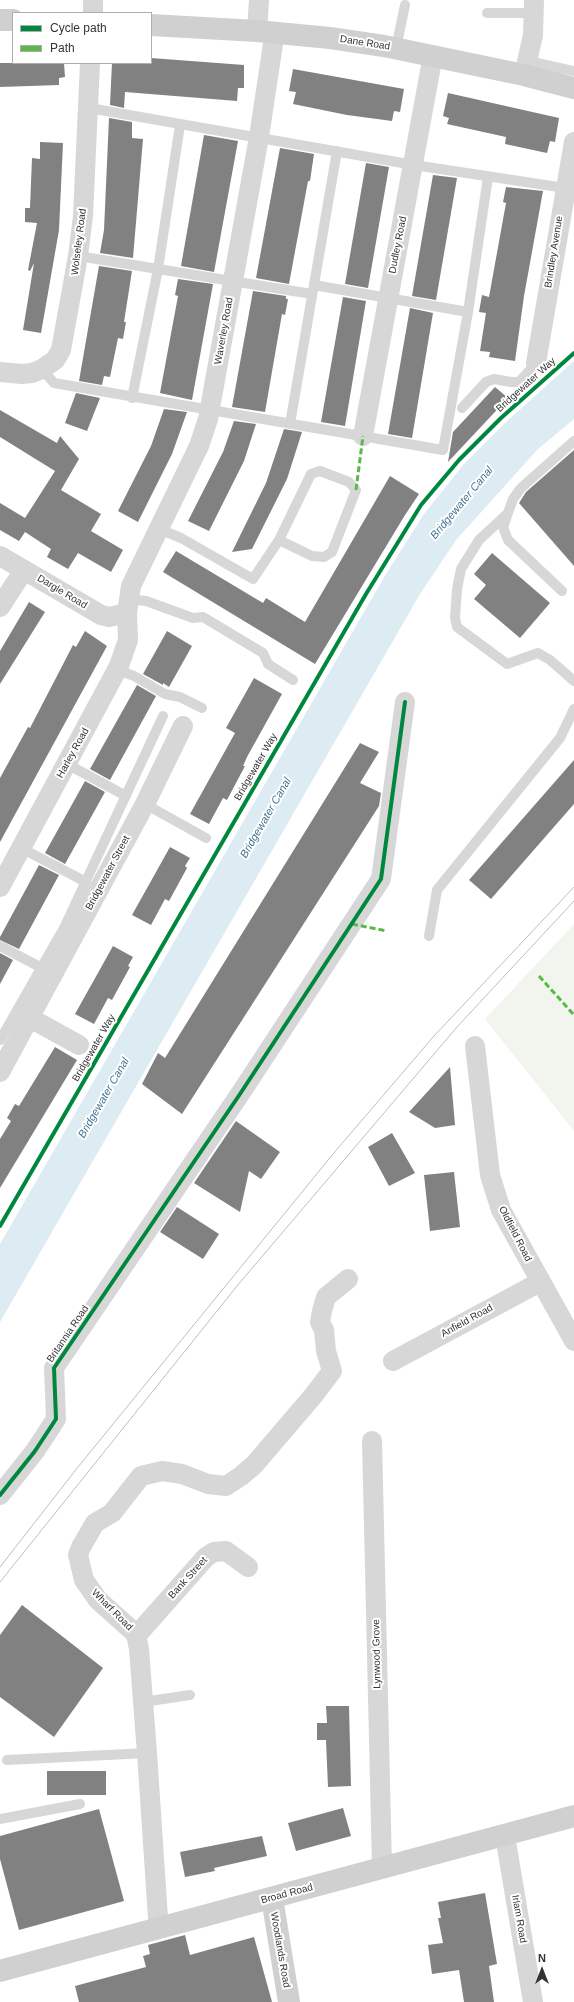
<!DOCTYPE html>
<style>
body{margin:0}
#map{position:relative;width:574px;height:2002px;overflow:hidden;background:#fff;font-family:Helvetica,sans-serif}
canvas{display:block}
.legend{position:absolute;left:12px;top:12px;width:140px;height:52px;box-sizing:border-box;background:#fff;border:1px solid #adadad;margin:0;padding:5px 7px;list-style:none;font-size:12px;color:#333}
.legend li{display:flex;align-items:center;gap:8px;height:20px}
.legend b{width:20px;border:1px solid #adadad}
.north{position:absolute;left:522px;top:1950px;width:40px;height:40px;-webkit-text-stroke:3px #fff;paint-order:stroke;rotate:0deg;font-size:11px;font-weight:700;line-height:16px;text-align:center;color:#333}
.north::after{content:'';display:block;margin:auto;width:14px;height:18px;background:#333;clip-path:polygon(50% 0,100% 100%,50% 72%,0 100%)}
</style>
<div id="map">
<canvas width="574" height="2002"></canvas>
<ul class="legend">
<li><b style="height:5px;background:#00873e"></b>Cycle path</li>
<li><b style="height:5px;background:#58b947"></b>Path</li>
</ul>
<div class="north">N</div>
</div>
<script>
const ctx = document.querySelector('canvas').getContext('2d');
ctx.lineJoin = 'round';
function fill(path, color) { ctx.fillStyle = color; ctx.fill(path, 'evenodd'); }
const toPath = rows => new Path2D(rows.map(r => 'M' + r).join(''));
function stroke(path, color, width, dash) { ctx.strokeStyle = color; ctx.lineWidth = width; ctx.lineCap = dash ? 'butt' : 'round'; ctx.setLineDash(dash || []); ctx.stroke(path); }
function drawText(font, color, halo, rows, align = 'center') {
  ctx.font = font + ' Helvetica,sans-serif'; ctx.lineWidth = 4; ctx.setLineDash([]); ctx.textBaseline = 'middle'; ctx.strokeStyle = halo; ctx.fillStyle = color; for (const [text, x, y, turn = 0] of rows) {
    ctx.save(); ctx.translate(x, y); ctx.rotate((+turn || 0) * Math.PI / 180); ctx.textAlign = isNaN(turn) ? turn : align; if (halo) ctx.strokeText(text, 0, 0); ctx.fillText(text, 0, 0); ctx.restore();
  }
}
const green = toPath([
 [574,924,574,1131,485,1019]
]);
const water = toPath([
 [574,361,574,419,538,449,456,540,420,594,0,1322,0,1244,383,579,424,514,464,464,505,423]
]);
const building = toPath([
 [151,58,244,65,244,88,238,88,237,101,125,92,124,108,110,105,112,63,151,63],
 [0,63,64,63,65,77,59,78,59,85,0,87],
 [293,69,404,89,400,112,394,111,392,121,347,115,293,104,296,92,289,91],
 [448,93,559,118,555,142,550,141,547,153,505,144,506,137,447,124,449,118,443,116],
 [109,118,132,122,132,138,143,139,133,258,100,253,104,230],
 [204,135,238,141,214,272,181,266],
 [40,142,63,143,59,230,41,333,23,330,34,263,30,271,28,270,37,223,25,222,25,208,30,208,32,158,40,159],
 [280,148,314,154,310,181,308,181,289,284,256,278],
 [366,163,389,167,368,288,345,284],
 [433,175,457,178,436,300,412,296],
 [506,187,543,191,524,296,515,361,489,357,490,352,480,351,486,313,479,312,482,295,489,297,506,203,503,202],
 [99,266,132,271,124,322,126,322,123,339,118,338,110,377,104,376,102,385,79,381],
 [178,279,213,284,192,400,160,393,178,296,175,295],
 [253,291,286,296,286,299,288,299,285,315,282,314,265,412,232,407],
 [343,297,366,301,345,426,321,422],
 [410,308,433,313,412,438,388,434],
 [495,387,508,398,448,462,453,432],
 [76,393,100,398,87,431,65,423],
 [164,409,187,412,172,454,138,522,118,511,151,446],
 [0,410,57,443,60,436,79,459,61,490,101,514,91,531,123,550,111,572,78,553,68,569,47,557,51,549,25,532,19,541,0,530,0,503,25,518,55,471,0,437],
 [234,421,256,424,244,461,209,531,188,521,223,452],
 [284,429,302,432,287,479,252,549,232,552,266,483],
 [574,450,574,566,519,503,526,492],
 [390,476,419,494,405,515,315,664,163,572,176,551,263,603,266,598,305,622],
 [492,553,550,603,520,638,474,599,486,585,474,574],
 [29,602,45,612,0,684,0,651],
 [85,631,107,646,0,842,0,778,28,727,30,728,73,645,76,647],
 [167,631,192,646,169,687,163,683,163,685,143,674],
 [254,678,282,694,247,757,243,766,245,766,227,800,223,798,209,824,190,814,235,733,226,728],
 [137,685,156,696,110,780,90,769],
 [360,743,379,752,360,783,381,793,379,806,182,1114,142,1084,158,1053,165,1058],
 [574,760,574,804,491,899,469,880],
 [85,781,105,792,65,864,45,853],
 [170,847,190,858,185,866,187,868,169,901,165,899,151,925,132,915],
 [39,865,59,875,19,949,0,940,0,937],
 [113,946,133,957,128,966,130,967,112,1000,108,998,94,1024,75,1014],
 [0,953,13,960,0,984],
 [55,1047,77,1060,0,1188,0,1139,11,1121,7,1118,15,1104,19,1106],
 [450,1067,455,1125,435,1128,409,1112],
 [236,1121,280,1152,261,1179,249,1171,240,1212,194,1183],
 [392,1133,415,1173,389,1186,368,1147],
 [454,1172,460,1227,430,1231,424,1175],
 [177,1207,219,1234,203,1259,160,1232],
 [22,1605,103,1668,54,1737,0,1697,0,1635],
 [326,1706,349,1706,351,1786,328,1787,326,1740,317,1740,317,1723,327,1723],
 [47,1771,106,1771,106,1795,47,1795],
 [343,1808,351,1836,296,1851,288,1823],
 [99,1809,124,1901,19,1930,0,1859,0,1836],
 [262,1836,267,1856,214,1868,215,1871,185,1877,180,1852],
 [485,1893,497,1964,489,1966,494,2002,464,2002,459,1970,432,1974,428,1945,443,1943,438,1918,441,1918,438,1902],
 [185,1935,190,1955,254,1937,272,2002,79,2002,75,1986,146,1967,143,1956,150,1954,148,1945]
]);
const lane = toPath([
 [487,13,534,13],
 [396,48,405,5],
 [528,61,574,71],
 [89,108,414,165,565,188],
 [78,256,312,294],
 [314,285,468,312],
 [42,369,54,383,443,450,468,312,488,177],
 [132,398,158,269,180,125],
 [462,408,486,382,494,379,511,382,519,382,536,363],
 [290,424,337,151],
 [320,471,349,482,356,490,332,552,324,557,312,556,279,540,311,474,320,471],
 [506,515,479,540,461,569,457,589,455,618,457,627,507,664,538,653,550,660,574,681],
 [159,529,181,538,253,579,279,540],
 [562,591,508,540,503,527,513,499,521,488,574,441],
 [129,599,146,601,193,618,203,617,263,653,268,664,293,680],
 [118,670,134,676,165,694,180,697,202,708],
 [67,764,126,796],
 [145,804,206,838],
 [21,848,86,882],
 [429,936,437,890,560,738,574,709],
 [0,946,42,968],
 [0,1040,64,928,163,716],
 [143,1702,190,1695],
 [7,1760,147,1753],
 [0,1819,80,1804]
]);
const street = toPath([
 [93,13,93,0],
 [257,31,259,0],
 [524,75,533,35,534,0],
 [536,363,574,142],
 [0,372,22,374,32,373,42,369,55,360,61,350,78,256,83,216,90,63],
 [363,436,433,55],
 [0,556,101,615,109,617,127,613],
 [0,607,24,570],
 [0,887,119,666,128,640,127,613,131,586,199,446,208,419,259,137,273,44,273,34],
 [30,1018,79,1045],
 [475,1046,490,1175,501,1210,574,1341],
 [0,1072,145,804,183,726],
 [393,1361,540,1282],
 [372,1441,382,1867],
 [0,1495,35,1451,56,1419,54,1368,240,1094,381,879,405,702],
 [136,1636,206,1557,214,1552,226,1551,248,1567],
 [505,1836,533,2002],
 [161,1927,158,1918,147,1753,139,1649,136,1634,98,1600,84,1580,78,1555,81,1547,95,1523,112,1513,141,1476,162,1471,182,1474,208,1484,226,1486,241,1476,254,1465,313,1396,332,1371,326,1351,324,1330,320,1322,322,1311,326,1297,348,1279]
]);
const secondary = toPath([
 [0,20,13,20],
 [151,25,257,31,330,38,384,46,524,75,574,88],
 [272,1898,289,2002],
 [0,1971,574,1816]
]);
const tram = toPath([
 [0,1567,78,1467,333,1154,434,1036,574,887],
 [0,1582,237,1286,457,1027,574,901]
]);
const quiet = toPath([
 [356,490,363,436],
 [352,924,387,931],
 [539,976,574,1015]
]);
const cycleway = toPath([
 [0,1226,366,594,421,505,459,460,501,418,574,353],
 [0,1495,35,1451,56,1419,54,1368,240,1094,381,879,405,702]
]);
const streetNames = [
 ["Dane Road",365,43,9],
 ["Wolseley Road",79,242,-83],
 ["Dudley Road",398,245,-79],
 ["Brindley Avenue",554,252,-81],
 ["Waverley Road",224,331,-80],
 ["Bridgewater Way",526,385,-42],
 ["Dargle Road",62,592,31],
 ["Harley Road",73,753,-61],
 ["Bridgewater Way",256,767,-60],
 ["Bridgewater Street",108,873,-62],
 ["Bridgewater Way",94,1048,-60],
 ["Oldfield Road",515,1234,63],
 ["Anfield Road",467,1321,-29],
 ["Britannia Road",68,1334,-56],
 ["Bank Street",188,1578,-48],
 ["Wharf Road",112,1610,45],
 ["Lynwood Grove",377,1654,-91],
 ["Broad Road",287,1894,-15],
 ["Irlam Road",519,1919,80],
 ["Woodlands Road",280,1950,80]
];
const waterNames = [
 ["Bridgewater Canal",462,503,-50],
 ["Bridgewater Canal",266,818,-60],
 ["Bridgewater Canal",104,1098,-60]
];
fill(green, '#f1f5ed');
fill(water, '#ddebf3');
fill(building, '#818181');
stroke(lane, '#d7d7d7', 10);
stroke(street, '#d7d7d7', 20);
stroke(secondary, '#d0d0d0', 22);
stroke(tram, '#bebebe', 1);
stroke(quiet, '#58b947', 3, [6, 3]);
stroke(cycleway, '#00873e', 4);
drawText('10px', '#333', '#fff', streetNames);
drawText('italic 11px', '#3f7597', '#fff', waterNames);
</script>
